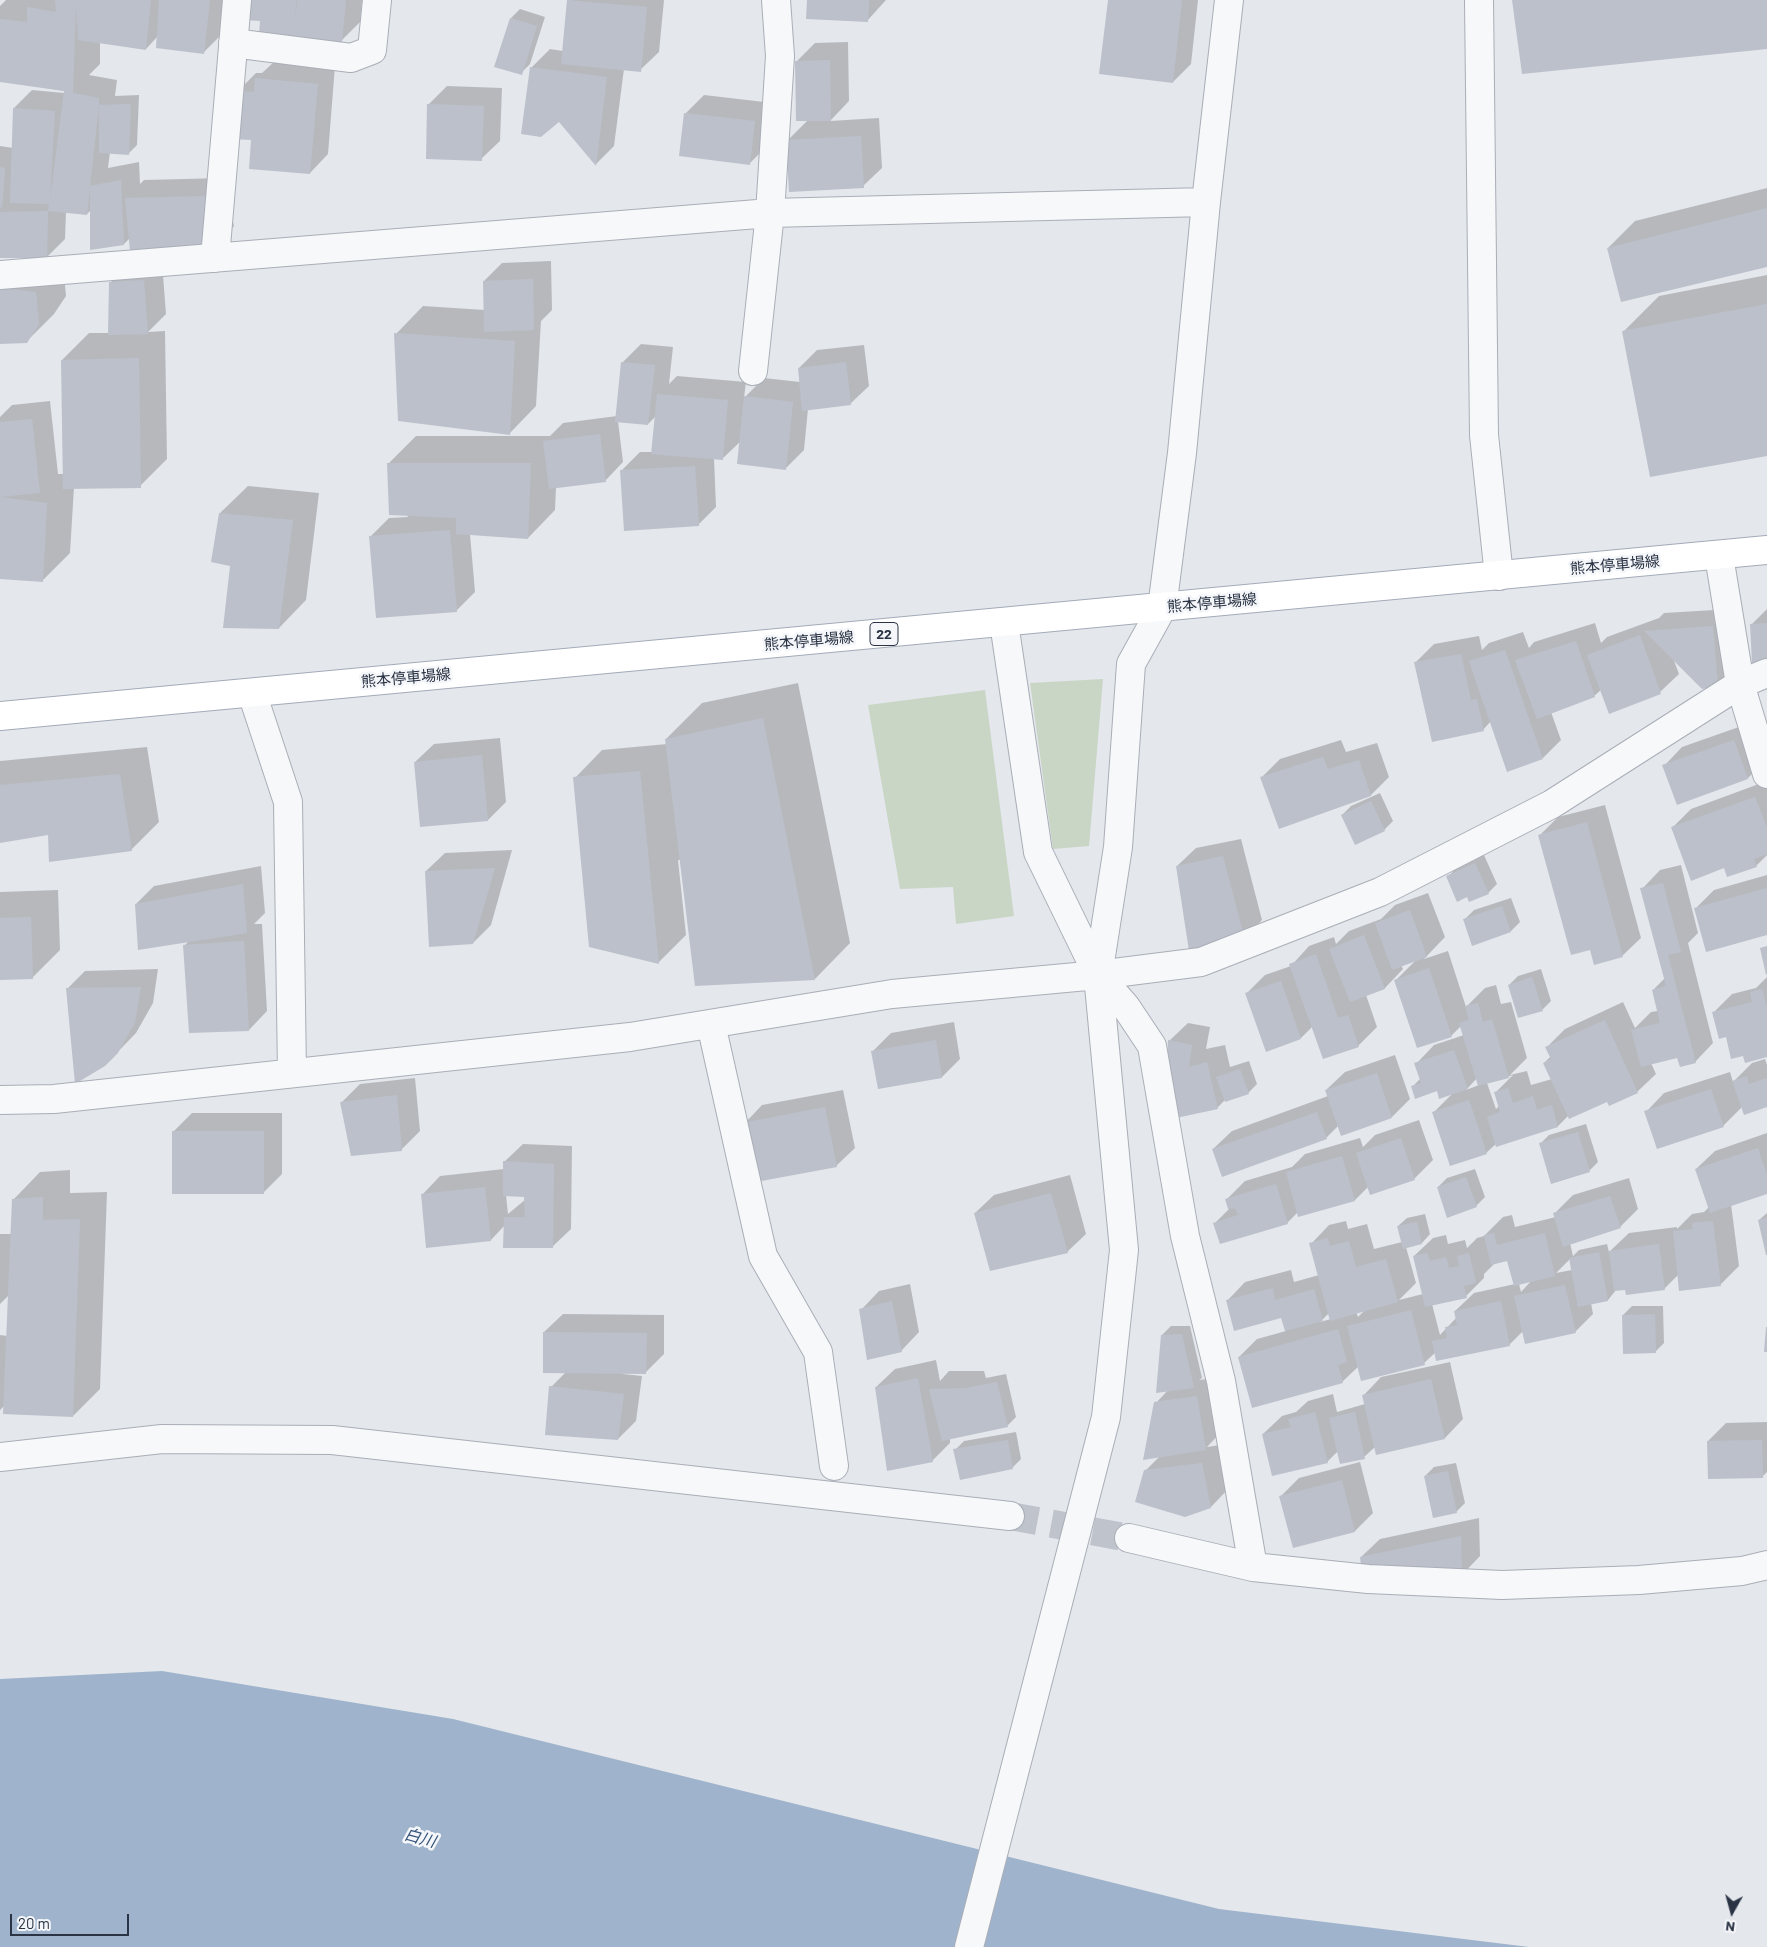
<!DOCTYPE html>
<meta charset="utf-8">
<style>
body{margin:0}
#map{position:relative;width:1767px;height:1947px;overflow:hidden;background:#e4e7ec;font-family:Barlow,sans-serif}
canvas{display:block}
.north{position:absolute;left:1707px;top:1887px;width:50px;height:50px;-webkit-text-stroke:4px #f4f6f9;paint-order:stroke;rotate:187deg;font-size:14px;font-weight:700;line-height:20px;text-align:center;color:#2b3445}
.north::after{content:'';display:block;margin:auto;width:18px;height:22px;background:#2b3445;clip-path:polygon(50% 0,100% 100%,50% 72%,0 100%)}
.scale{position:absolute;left:10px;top:1914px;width:119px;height:22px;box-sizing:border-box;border:2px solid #2b3445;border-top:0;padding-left:6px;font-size:15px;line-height:18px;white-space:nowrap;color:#2b3445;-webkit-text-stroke:4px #f4f6f9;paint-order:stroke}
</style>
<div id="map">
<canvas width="1767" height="1947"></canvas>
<div class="north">N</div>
<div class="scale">20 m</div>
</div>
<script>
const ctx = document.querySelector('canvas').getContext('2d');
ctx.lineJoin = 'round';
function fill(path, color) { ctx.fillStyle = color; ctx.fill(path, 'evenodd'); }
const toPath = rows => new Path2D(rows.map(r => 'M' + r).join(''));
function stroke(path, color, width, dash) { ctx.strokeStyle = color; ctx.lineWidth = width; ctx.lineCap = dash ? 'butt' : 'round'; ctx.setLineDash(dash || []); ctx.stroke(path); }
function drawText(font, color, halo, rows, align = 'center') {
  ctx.font = font + ' Barlow,"Noto Sans JP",sans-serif'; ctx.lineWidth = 5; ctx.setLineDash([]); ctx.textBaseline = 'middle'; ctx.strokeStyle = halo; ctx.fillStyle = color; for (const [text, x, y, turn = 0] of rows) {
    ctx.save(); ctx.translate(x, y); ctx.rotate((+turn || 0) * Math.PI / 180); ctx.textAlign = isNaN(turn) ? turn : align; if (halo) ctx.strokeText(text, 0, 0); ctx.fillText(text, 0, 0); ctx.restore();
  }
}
const green = toPath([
 [1103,679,1089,846,1053,849,1030,683],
 [985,690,1014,916,956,924,953,887,900,889,868,705]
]);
const water = toPath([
 [162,1671,453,1719,1219,1909,1529,1947,0,1947,0,1679]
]);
const shadow = toPath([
 [6,0,226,0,222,34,204,52,158,36,146,49,100,42,100,64,89,75,117,80,115,96,139,95,137,145,128,154,110,152,108,168,139,162,140,184,144,180,223,178,234,226,216,245,130,238,124,244,92,209,87,214,66,212,65,239,47,257,0,257,0,146,13,148,14,108,32,90,64,93,65,91,0,81,0,6],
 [247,0,362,0,360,22,342,40,261,20],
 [569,0,664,0,659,52,640,70,624,69,614,146,596,164,531,68,550,49,563,51],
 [808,0,886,0,867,21],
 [1110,0,1198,0,1191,64,1173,82],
 [520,9,545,17,530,64,521,73,511,18],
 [848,42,849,101,830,121,879,118,882,168,863,186,788,140,808,120,797,61,815,43],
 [275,61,335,66,328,154,310,173,253,139,238,91,256,73,262,73],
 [447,86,502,88,500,141,481,159,428,105],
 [704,95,773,103,768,145,749,164,686,113],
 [1767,188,1767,266,1608,248,1635,221],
 [551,261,552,310,541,321,536,406,509,434,396,334,423,306,485,310,484,281,502,263],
 [162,262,166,314,148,332,165,331,167,459,140,486,74,487,70,553,43,580,0,578,0,417,12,405,50,401,58,474,64,474,62,360,89,333,110,333,110,283,129,265],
 [63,265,66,296,54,314,26,342,0,343,0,266],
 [1767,275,1767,455,1623,332,1659,296],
 [641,344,673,347,669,384,677,376,746,382,744,398,764,378,800,382,799,368,817,350,864,345,869,386,850,404,808,409,804,450,786,468,741,441,722,459,714,458,716,507,698,525,621,471,640,452,653,452,656,416,648,424,618,421,623,462,605,481,556,487,555,510,528,538,470,534,475,592,456,611,370,537,389,518,408,517,389,463,416,436,550,436,563,423,617,416,623,362],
 [248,486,319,493,306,600,279,628,231,564,220,513],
 [1731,609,1736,666,1718,685,1673,658,1679,674,1660,692,1602,689,1594,696,1551,712,1561,740,1543,758,1491,721,1483,730,1416,662,1434,644,1479,636,1482,650,1489,643,1523,632,1529,648,1534,642,1595,623,1601,643,1607,637,1659,618,1664,613],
 [1767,609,1767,658,1751,625],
 [798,683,850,943,815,979,681,860,678,860,686,935,658,963,575,778,602,750,667,744,666,739,702,703],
 [1753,722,1766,760,1748,778,1678,803,1664,766,1682,747],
 [500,738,506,802,488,820,415,762,434,744],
 [1341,740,1346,752,1377,743,1389,777,1370,796,1262,777,1280,759],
 [147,747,159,822,131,850,49,833,0,842,0,761],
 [1767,781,1767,855,1756,866,1725,867,1672,828,1691,809],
 [1380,793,1393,821,1384,830,1342,815,1351,806],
 [1605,805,1641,938,1622,956,1591,949,1540,835,1558,817],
 [1241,839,1262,920,1244,939,1177,866,1196,848],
 [512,850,491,925,473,943,426,871,445,853],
 [1484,855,1497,884,1488,893,1467,895,1448,877,1456,868],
 [1681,865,1698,933,1688,943,1713,1043,1695,1062,1678,1056,1651,1063,1656,1074,1637,1092,1608,1100,1569,1115,1558,1126,1497,1145,1496,1144,1486,1153,1433,1113,1453,1093,1413,1086,1421,1078,1416,1064,1434,1045,1464,1035,1461,1026,1451,1036,1396,980,1417,959,1401,965,1403,969,1385,988,1366,995,1377,1027,1358,1046,1324,1058,1313,1026,1301,1038,1247,993,1265,975,1291,966,1309,946,1334,937,1336,944,1349,931,1381,919,1395,905,1428,893,1445,937,1424,959,1448,951,1466,1007,1485,988,1496,985,1501,1004,1511,1002,1527,1058,1510,1075,1527,1071,1531,1085,1552,1079,1544,1063,1551,1056,1547,1047,1565,1029,1623,1002,1635,1028,1651,1012,1658,1011,1653,990,1665,978,1642,889,1660,870],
 [1513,1075,1495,1093,1499,1106,1496,1109,1487,1083],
 [1477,1078,1479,1085,1466,1090],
 [261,866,265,913,254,924,262,924,267,1011,249,1030,191,1031,185,945,189,941,136,904,154,886],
 [1767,875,1767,934,1695,909,1714,890],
 [58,890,60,950,32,978,0,979,0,892],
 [1511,898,1520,922,1511,931,1473,944,1465,919,1474,910],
 [158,969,153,1003,136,1033,105,1065,67,989,85,971],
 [1541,969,1551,1001,1542,1010,1509,985,1518,976],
 [1767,977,1767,1056,1744,1054,1727,1036,1713,1013,1732,994,1756,988],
 [954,1022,960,1059,942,1077,873,1051,891,1033],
 [1188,1023,1210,1027,1206,1049,1225,1045,1230,1067,1249,1061,1257,1084,1248,1093,1225,1100,1217,1108,1169,1041],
 [1395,1055,1410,1099,1392,1117,1339,1125,1326,1138,1213,1149,1232,1131,1328,1096,1326,1090,1345,1072],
 [1765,1059,1767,1065,1767,1106,1742,1107,1723,1126,1646,1112,1664,1093,1730,1072,1733,1082,1752,1063],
 [415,1078,420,1131,401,1150,342,1102,360,1084],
 [843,1090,855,1148,836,1166,744,1124,762,1105],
 [192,1113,282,1113,282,1174,264,1192,174,1131],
 [1419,1120,1433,1160,1414,1179,1368,1187,1355,1200,1298,1212,1287,1223,1215,1223,1229,1209,1227,1199,1245,1181,1292,1167,1305,1154,1360,1138,1363,1147,1375,1135],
 [1586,1124,1598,1162,1589,1171,1540,1144,1549,1135],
 [1767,1133,1767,1193,1731,1204,1739,1266,1720,1285,1679,1274,1664,1289,1616,1290,1608,1300,1591,1303,1593,1314,1575,1332,1523,1331,1509,1345,1436,1352,1424,1363,1359,1366,1342,1382,1239,1357,1257,1339,1286,1331,1282,1317,1227,1301,1245,1282,1291,1270,1294,1282,1319,1275,1311,1244,1329,1225,1346,1221,1348,1229,1367,1224,1374,1249,1402,1242,1398,1226,1407,1218,1425,1214,1430,1234,1422,1243,1406,1247,1416,1283,1399,1300,1423,1294,1414,1256,1433,1238,1446,1235,1448,1244,1465,1240,1467,1248,1477,1238,1484,1236,1503,1217,1512,1215,1515,1227,1556,1217,1554,1214,1573,1195,1629,1178,1638,1209,1620,1227,1570,1243,1573,1256,1579,1250,1607,1244,1609,1252,1629,1233,1677,1227,1677,1229,1692,1214,1704,1212,1709,1207,1696,1169,1715,1151],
 [1508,1259,1515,1284,1474,1293,1455,1311,1457,1317,1440,1335,1432,1304,1466,1296,1484,1278,1484,1274,1494,1264],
 [1570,1259,1572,1270,1556,1273],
 [1532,1280,1521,1292,1519,1284],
 [1365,1310,1358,1317,1356,1312],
 [1329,1313,1331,1319,1320,1322],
 [523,1144,572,1146,571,1229,552,1247,505,1225,491,1240,422,1195,440,1176,504,1169,504,1162],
 [506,1195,526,1196,526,1199,508,1214],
 [1475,1169,1485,1197,1476,1206,1438,1187,1447,1178],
 [70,1170,70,1193,107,1192,100,1389,73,1416,5,1405,0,1410,0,1335,8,1336,9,1295,0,1304,0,1234,12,1234,13,1200,40,1172],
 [1070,1175,1086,1234,1067,1252,975,1213,994,1195],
 [1767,1213,1767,1253,1759,1220],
 [910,1284,919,1332,901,1351,861,1310,879,1291],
 [1632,1306,1663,1306,1664,1343,1655,1352,1623,1315],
 [563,1314,664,1315,664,1354,646,1372,623,1372,623,1374,642,1376,636,1421,618,1439,551,1387,566,1372,544,1332],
 [1171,1326,1190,1326,1202,1378,1199,1380,1215,1378,1223,1430,1207,1447,1220,1445,1229,1488,1211,1507,1145,1471,1160,1456,1156,1403,1168,1390,1162,1335],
 [936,1360,940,1381,949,1371,984,1371,986,1378,1006,1374,1016,1417,1007,1426,950,1438,950,1443,932,1461,876,1387,895,1369],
 [1450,1362,1463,1419,1445,1438,1377,1453,1375,1447,1364,1457,1338,1451,1327,1462,1263,1434,1282,1416,1296,1412,1308,1401,1333,1394,1337,1412,1365,1404,1363,1396,1381,1377],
 [1767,1422,1767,1472,1763,1476,1708,1441,1726,1423],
 [1016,1432,1021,1459,1012,1468,955,1450,964,1441],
 [1360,1462,1373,1513,1355,1531,1294,1547,1281,1496,1299,1478],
 [1456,1463,1465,1503,1456,1512,1425,1476,1434,1467],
 [1479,1518,1480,1556,1462,1575,1361,1557,1380,1539]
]);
const building = toPath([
 [55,0,151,0,146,50,78,40,76,4,73,93,99,98,99,105,131,104,129,155,99,153,99,105,90,186,121,180,124,245,90,250,90,188,87,215,48,211,49,204,10,203,13,108,55,111,50,200,64,91,0,82,0,19,27,22,27,7,56,12],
 [159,0,210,0,204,54,156,48],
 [246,0,296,0,295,23,297,0,346,0,342,42,259,35,260,21,245,20],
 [567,0,647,7,641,72,561,64],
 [807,0,869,0,868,22,806,19],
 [1108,0,1182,0,1173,83,1099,74],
 [1512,0,1767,0,1767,49,1522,74],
 [510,18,537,26,522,75,494,67],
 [830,60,831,121,796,121,795,61],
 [530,67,607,77,596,166,559,122,541,137,521,134],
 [255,78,318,84,310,174,249,169,251,140,233,139,237,91,254,92],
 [427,104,484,106,482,161,426,159],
 [684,113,755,121,750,165,679,156],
 [861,136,864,188,789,192,786,140],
 [0,167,5,168,2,208,0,207],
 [205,196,216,246,130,251,125,198],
 [1767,208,1767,267,1621,302,1607,248],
 [48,211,47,258,0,258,0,212],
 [533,279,534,330,484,332,483,281],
 [144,280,148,334,108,335,109,282],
 [0,288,36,292,39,324,27,343,0,344],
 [1767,304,1767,456,1650,477,1622,331],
 [394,333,515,341,510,435,398,421],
 [139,358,141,488,63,489,61,360],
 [621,362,655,365,648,425,615,422],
 [846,362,851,405,802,411,798,368],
 [657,394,728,400,723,460,651,454],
 [744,396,793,402,786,470,737,464],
 [32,419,40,493,0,497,0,422],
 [600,434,606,482,549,489,543,441],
 [387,463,531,463,528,539,456,534,456,518,389,515],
 [695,466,699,526,624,531,620,470],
 [0,497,47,503,43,582,0,579],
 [219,513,293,520,279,629,223,628,230,566,211,562],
 [450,530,457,612,376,618,369,536],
 [1767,623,1767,659,1752,663,1750,624],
 [1713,626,1718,686,1702,689,1644,631],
 [1640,635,1661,694,1609,714,1587,655],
 [1576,641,1595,697,1537,719,1515,660],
 [1505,650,1543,759,1507,772,1469,661],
 [1461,654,1471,700,1477,699,1484,731,1432,742,1414,662],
 [763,718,815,980,695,986,665,739],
 [1734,740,1748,779,1677,805,1662,765],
 [482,755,488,821,420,827,414,762],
 [1323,757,1328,769,1359,760,1371,796,1279,829,1260,777],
 [640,771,659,964,589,947,573,777],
 [120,774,132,851,49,862,48,835,0,843,0,785],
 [1755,797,1767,828,1767,854,1754,859,1757,867,1727,877,1724,868,1691,881,1671,827],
 [1371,801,1385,831,1355,845,1341,815],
 [1587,822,1623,957,1594,965,1590,950,1571,955,1538,835],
 [1223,856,1245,940,1189,951,1176,866],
 [1475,863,1489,894,1469,902,1467,897,1457,902,1446,876],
 [495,868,473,944,429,947,425,871],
 [1663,883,1681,952,1668,955,1696,1063,1680,1067,1677,1058,1641,1067,1631,1030,1660,1023,1652,990,1666,986,1640,888],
 [243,884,247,933,138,950,135,904],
 [1767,888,1767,935,1706,952,1694,908],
 [1502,906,1511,932,1472,946,1463,919],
 [1410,910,1427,957,1392,970,1375,923],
 [31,917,33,979,0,980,0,918],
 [1364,935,1385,989,1350,1002,1329,949],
 [244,941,249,1031,189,1033,183,945],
 [1767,946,1767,974,1766,975,1760,948],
 [1316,954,1338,1018,1348,1015,1359,1047,1323,1059,1289,964],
 [1429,968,1452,1037,1417,1048,1394,980],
 [1532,977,1543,1011,1518,1018,1508,985],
 [1281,981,1301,1039,1266,1052,1245,993],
 [141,987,135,1022,118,1053,105,1066,75,1084,66,988],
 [1762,989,1767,1008,1767,1057,1745,1063,1743,1056,1731,1059,1726,1037,1719,1039,1712,1012,1752,1002,1750,992],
 [1478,1003,1483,1022,1492,1019,1509,1078,1478,1086,1459,1023,1469,1020,1465,1006],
 [1605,1020,1638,1093,1609,1106,1607,1102,1569,1119,1543,1063,1551,1059,1545,1047],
 [936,1040,942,1078,878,1089,871,1051],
 [1168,1040,1192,1045,1189,1067,1207,1062,1218,1109,1176,1118,1167,1068],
 [1454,1050,1468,1089,1439,1099,1437,1091,1415,1099,1411,1086,1421,1083,1414,1063],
 [1240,1069,1249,1094,1225,1102,1216,1077],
 [1377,1073,1392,1118,1341,1136,1325,1090],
 [1747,1076,1749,1084,1767,1078,1767,1107,1744,1115,1732,1081],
 [1508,1088,1513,1103,1533,1096,1537,1110,1552,1105,1558,1127,1496,1147,1487,1117,1500,1112,1494,1092],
 [1711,1089,1724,1127,1657,1149,1644,1111],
 [397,1095,402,1151,351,1156,340,1102],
 [1469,1100,1487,1154,1450,1166,1432,1112],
 [825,1107,837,1167,756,1182,742,1123],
 [1317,1112,1327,1139,1222,1177,1212,1149],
 [172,1131,264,1131,264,1194,172,1194],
 [1578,1132,1590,1172,1551,1184,1539,1143],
 [1401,1138,1415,1180,1370,1195,1356,1153],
 [1758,1148,1767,1175,1767,1194,1710,1213,1695,1169],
 [1342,1156,1355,1201,1298,1217,1286,1172],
 [503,1161,554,1164,553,1248,503,1248,504,1217,525,1217,524,1197,503,1196],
 [1466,1177,1477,1207,1447,1218,1437,1187],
 [1276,1184,1288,1224,1220,1244,1213,1223,1238,1215,1235,1208,1228,1209,1225,1199],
 [485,1187,491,1241,426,1248,421,1194],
 [1051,1193,1068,1253,990,1271,974,1213],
 [1610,1196,1621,1228,1563,1247,1553,1213],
 [43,1197,43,1220,80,1219,73,1417,3,1414,12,1199],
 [1767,1218,1767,1255,1766,1255,1758,1220],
 [1713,1221,1721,1286,1679,1291,1673,1231,1693,1229,1692,1223],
 [1417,1222,1422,1244,1403,1249,1397,1226],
 [1494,1233,1497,1245,1545,1233,1555,1276,1514,1286,1507,1261,1491,1265,1484,1235],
 [1328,1238,1330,1246,1349,1241,1356,1267,1386,1259,1398,1302,1330,1321,1309,1243],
 [1659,1244,1665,1290,1626,1295,1625,1290,1614,1291,1609,1251],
 [1599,1252,1608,1301,1578,1307,1569,1258],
 [1427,1253,1430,1261,1446,1257,1449,1268,1459,1266,1457,1256,1469,1253,1476,1283,1464,1286,1467,1298,1425,1307,1413,1256],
 [1565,1285,1576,1333,1525,1344,1514,1296],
 [1273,1288,1275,1300,1314,1289,1323,1321,1285,1331,1281,1318,1234,1331,1226,1300],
 [892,1301,902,1352,867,1360,859,1309],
 [1501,1301,1510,1346,1436,1361,1432,1341,1447,1338,1445,1327,1457,1325,1454,1311],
 [1411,1310,1425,1365,1361,1381,1347,1326],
 [1655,1314,1656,1353,1623,1354,1622,1315],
 [1766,1327,1767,1327,1767,1352,1764,1352],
 [1338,1329,1347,1362,1338,1365,1343,1383,1252,1408,1238,1357],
 [543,1332,647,1333,646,1374,543,1373],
 [1182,1334,1194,1388,1156,1393,1161,1335],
 [918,1378,933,1462,887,1471,875,1387],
 [1431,1379,1445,1439,1376,1455,1362,1395],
 [997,1382,1008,1427,942,1441,929,1389,966,1388],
 [549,1386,624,1394,618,1440,545,1435],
 [1197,1396,1206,1450,1143,1460,1154,1402],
 [1315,1412,1328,1463,1272,1476,1262,1434,1291,1427,1288,1419],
 [1355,1412,1365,1459,1340,1464,1329,1418],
 [1008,1440,1013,1469,960,1480,953,1449],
 [1762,1440,1763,1478,1708,1479,1707,1441],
 [1202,1463,1211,1508,1185,1517,1135,1502,1144,1470],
 [1448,1471,1457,1513,1433,1518,1424,1476],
 [1342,1480,1355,1532,1293,1548,1279,1496],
 [1461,1536,1462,1576,1362,1573,1360,1557]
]);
const minorTunnel = toPath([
 [1010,1516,1129,1538]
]);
const minor = toPath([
 [1479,0,1484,435,1499,576],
 [233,43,351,58,372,50,377,0],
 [215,258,237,0],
 [0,275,770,213,1206,202],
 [753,371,770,213,780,56,776,0],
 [1719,556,1740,684,1767,774],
 [1004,623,1038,852,1098,975,1126,1007,1152,1046,1185,1236,1221,1381,1253,1567],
 [252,693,288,802,292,1073],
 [711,1024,763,1256,818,1352,834,1466],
 [0,1100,54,1099,630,1037,892,994,1098,975,1201,962,1380,892,1552,804,1740,684,1767,673],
 [0,1457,162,1439,332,1440,1010,1516],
 [1129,1538,1253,1567,1368,1579,1502,1585,1639,1580,1742,1571,1767,1565],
 [969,1947,1106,1417,1124,1250,1098,975,1118,847,1131,664,1162,608,1182,453,1206,202,1229,0]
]);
const major = toPath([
 [0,716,1767,550]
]);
const shields = [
 [884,634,28]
];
const shieldNames = [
 ["22",884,634]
];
const streetNames = [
 ["熊本停車場線",1615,565,-5],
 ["熊本停車場線",1212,603,-5],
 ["熊本停車場線",809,641,-5],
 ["熊本停車場線",406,678,-5]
];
const waterNames = [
 ["白川",420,1838,15]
];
fill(green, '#c9d6c5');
fill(water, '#9fb4cc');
fill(shadow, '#0003');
fill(building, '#bbc0ca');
stroke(minorTunnel, '#bfc3cb', 28, [28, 14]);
stroke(minor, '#a9aeb7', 30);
stroke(major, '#a3abb8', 30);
stroke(minor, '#f7f8fa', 28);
stroke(major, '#fff', 28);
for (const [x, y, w] of shields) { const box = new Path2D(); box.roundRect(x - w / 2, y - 11.5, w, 23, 4); ctx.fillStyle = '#f4f6f9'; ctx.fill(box); stroke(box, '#2b3445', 1); }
drawText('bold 14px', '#2b3445', null, shieldNames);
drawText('15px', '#2b3445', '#f4f6f9', streetNames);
drawText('italic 16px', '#34527a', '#f4f6f9', waterNames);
</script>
